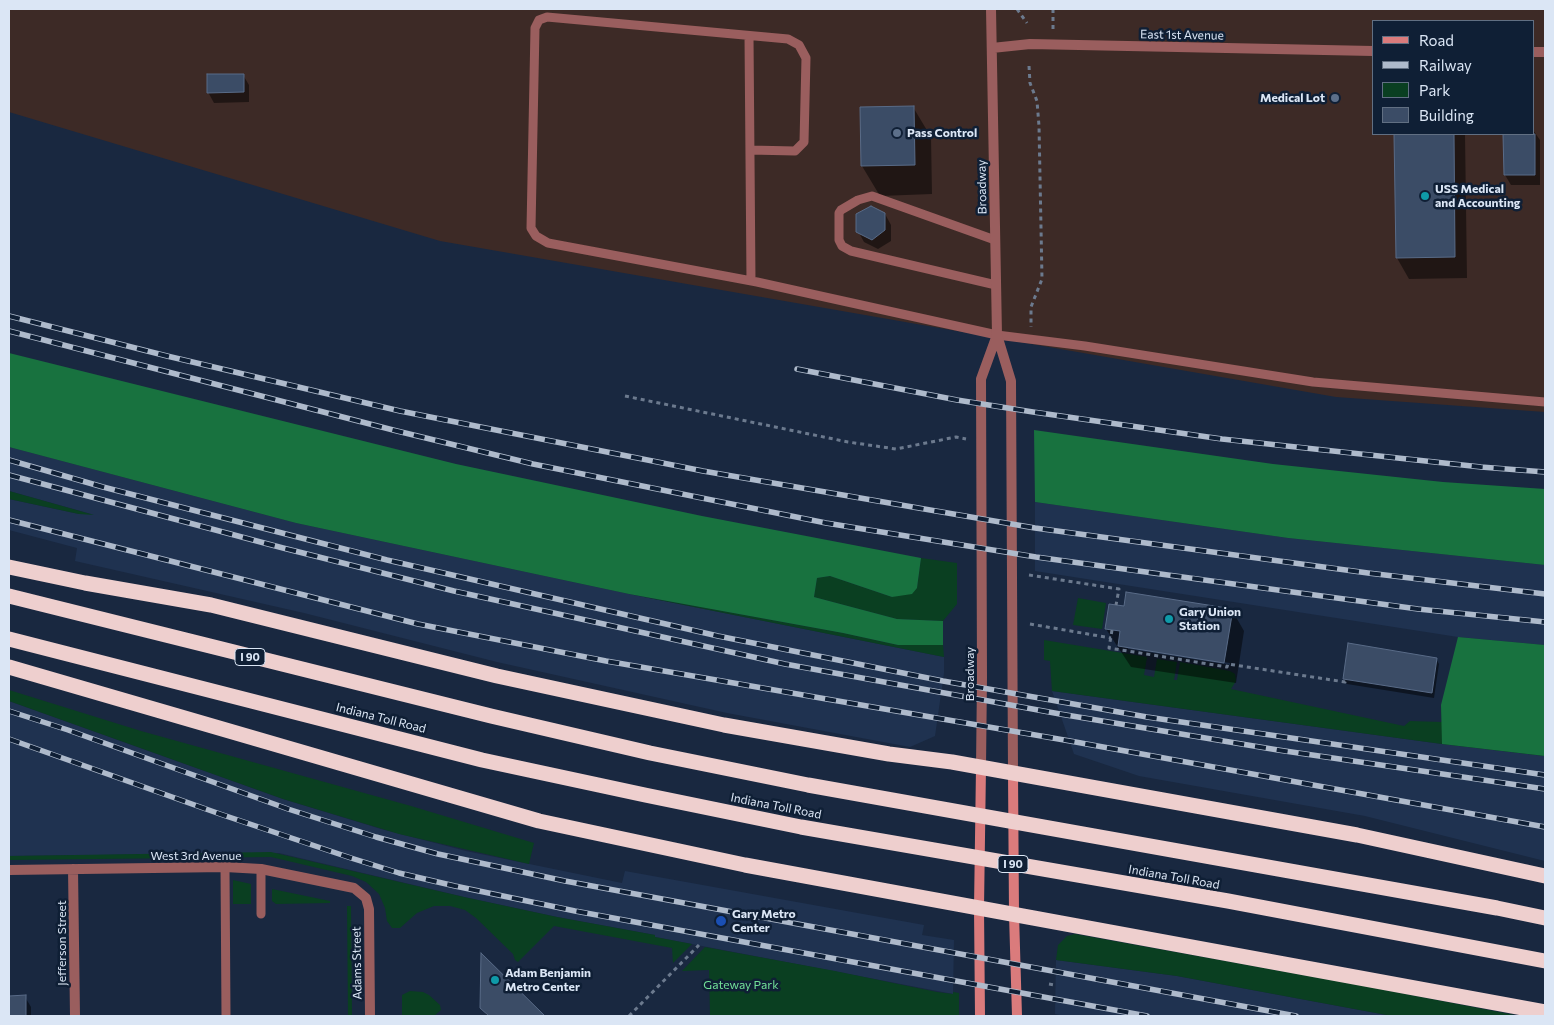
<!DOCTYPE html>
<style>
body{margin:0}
#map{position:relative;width:1554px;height:1025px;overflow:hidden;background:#192840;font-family:Commissioner,sans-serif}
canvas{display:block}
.frame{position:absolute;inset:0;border:10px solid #dbe6f5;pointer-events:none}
.legend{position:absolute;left:1372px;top:20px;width:162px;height:115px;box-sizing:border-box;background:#0f1f35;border:1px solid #616f82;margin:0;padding:6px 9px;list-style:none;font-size:15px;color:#dbe6f5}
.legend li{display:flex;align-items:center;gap:10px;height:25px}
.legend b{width:25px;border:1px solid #616f82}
</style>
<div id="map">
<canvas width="1554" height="1025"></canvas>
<div class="frame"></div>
<ul class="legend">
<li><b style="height:6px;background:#da7b7c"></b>Road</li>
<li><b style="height:6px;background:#aebacb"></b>Railway</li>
<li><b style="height:14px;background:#0a3f21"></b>Park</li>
<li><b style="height:14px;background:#3b4c66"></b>Building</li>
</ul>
</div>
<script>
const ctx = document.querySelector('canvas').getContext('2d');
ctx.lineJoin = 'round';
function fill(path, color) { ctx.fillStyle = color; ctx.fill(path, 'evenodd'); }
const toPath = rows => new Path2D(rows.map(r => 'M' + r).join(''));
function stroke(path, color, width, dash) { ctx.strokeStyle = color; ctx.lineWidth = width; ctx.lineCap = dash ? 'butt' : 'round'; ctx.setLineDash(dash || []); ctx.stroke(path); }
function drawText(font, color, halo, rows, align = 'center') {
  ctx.font = font + ' Commissioner,sans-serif'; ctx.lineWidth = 5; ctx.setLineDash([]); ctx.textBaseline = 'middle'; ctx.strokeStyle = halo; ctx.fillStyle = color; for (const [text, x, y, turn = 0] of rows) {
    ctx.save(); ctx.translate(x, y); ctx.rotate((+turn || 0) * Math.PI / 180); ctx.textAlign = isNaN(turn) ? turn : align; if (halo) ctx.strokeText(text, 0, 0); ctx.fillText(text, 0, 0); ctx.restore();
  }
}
const built = toPath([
 [9,447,296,523,629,594,944,657,944,673,935,736,910,747,727,713,497,662,304,613,75,561,77,548,9,530,9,499,79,514,91,514,9,491],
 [1035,502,1288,538,1545,565,1545,645,1458,637,1035,571],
 [1052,691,1442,744,1545,756,1545,861,1365,816,1139,776,1074,754],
 [9,701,283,799,381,829,466,851,622,883,625,871,924,925,922,935,954,940,953,994,655,937,655,935,557,917,464,897,279,853,9,856],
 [1056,960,1177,976,1392,1016,1065,1016,1055,1014]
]);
const industrial = toPath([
 [9,9,1545,9,1545,412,1336,397,440,241,9,112],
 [1373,21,1533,21,1533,134,1373,134]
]);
const green = toPath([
 [9,491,94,515,79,514,9,499],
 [921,558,957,563,957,604,943,621,897,619,814,597,817,578,830,576,892,597,917,588],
 [629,594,843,633,898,645,943,645,944,657],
 [1078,598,1106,603,1102,629,1073,625],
 [1044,640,1147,657,1144,675,1154,677,1157,659,1177,662,1174,680,1177,680,1180,662,1230,671,1235,674,1236,681,1231,689,1404,726,1410,721,1442,722,1441,705,1545,710,1545,756,1442,744,1052,691,1050,661,1044,660],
 [9,690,141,731,411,806,534,843,529,864,399,834,283,799,9,701],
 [271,852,464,897,557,917,655,935,655,937,692,944,673,963,672,948,554,926,518,962,515,960,513,954,476,918,465,910,450,906,434,906,417,913,400,928,392,928,387,921,385,908,379,894,366,882,352,876,271,857,9,860,9,856],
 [233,880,251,884,251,904,233,904],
 [272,889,330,901,330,903,276,904,272,901],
 [347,906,351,906,352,1016,348,1016],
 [1075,934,1364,986,1520,1016,1392,1016,1177,976,1056,960,1058,945,1067,936],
 [705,947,835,971,937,992,953,994,953,992,959,993,959,1016,710,1016,709,970,682,971],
 [410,991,423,992,429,995,440,1005,441,1010,434,1016,402,1016,402,995]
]);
const forest = toPath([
 [9,353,456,464,702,516,921,558,917,588,912,594,892,597,830,576,817,578,814,597,897,619,943,621,943,645,898,645,843,633,629,594,296,523,9,447],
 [1034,430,1273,464,1443,482,1545,489,1545,565,1288,538,1035,502],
 [1458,637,1545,645,1545,756,1442,744,1441,705]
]);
const shadow = toPath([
 [243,75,249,85,249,102,214,103,208,92],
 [913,107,931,137,932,194,880,196,862,166],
 [1533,130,1540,140,1540,185,1511,185,1505,175,1504,134,1533,134],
 [1395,134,1465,134,1467,278,1409,279,1397,258],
 [885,214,891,225,891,241,878,249,864,242,858,231],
 [1125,607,1232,610,1244,631,1236,683,1131,667,1106,629],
 [1128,647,1230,663,1230,665,1128,649],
 [1436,659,1439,664,1434,698,1347,684,1344,679],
 [482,956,543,1016,487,1016,482,1007],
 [9,997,25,997,31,1007,31,1016,9,1016]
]);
const building = toPath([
 [207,74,244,74,244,92,207,93,207,74],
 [914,106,915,165,861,166,860,107,914,106],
 [1394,134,1454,134,1455,257,1396,258,1394,134],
 [1503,134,1535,134,1535,175,1504,175,1503,134],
 [871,206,885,213,885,230,872,240,856,232,856,214,871,206],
 [1126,592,1233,609,1224,663,1118,646,1120,631,1105,629,1109,604,1124,606,1126,592],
 [1348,643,1437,658,1432,693,1343,679,1348,643],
 [481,953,545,1016,489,1016,480,1008,481,953],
 [26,995,26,1016,9,1016,9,996,26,995]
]);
const path = toPath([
 [1017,9,1027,23],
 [1053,9,1053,31],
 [1029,66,1030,83,1037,101,1039,126,1042,279,1031,307,1031,327],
 [625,396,848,442,896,449,956,437,966,439],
 [1029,575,1119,589,1116,605],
 [1030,624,1111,638],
 [1112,630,1109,648,1227,667,1228,664,1345,682,1346,680],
 [1049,984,1055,985],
 [629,1016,699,945]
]);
const lane = toPath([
 [749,36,751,281],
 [750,150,795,151,804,142,806,58,799,45,788,39,547,17,539,20,535,28,531,228,536,236,548,243,757,282,997,335,1085,346,1313,382,1545,402],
 [995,240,872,196,858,200,841,210,839,213,839,240,842,246,851,251,996,285],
 [225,867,226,1016],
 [261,869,261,914]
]);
const street = toPath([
 [991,9,997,335,1011,381,1013,773],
 [992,48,1030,44,1373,51],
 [1533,52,1545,52],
 [981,767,982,677,981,379,997,335],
 [73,869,75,1016],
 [9,870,225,867,261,869,354,888,366,898,369,909,370,1016]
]);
const secondary = toPath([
 [1013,773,1014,914,1017,1016],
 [980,1016,979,908,981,767]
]);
const highway = toPath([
 [9,567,85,583,211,605,497,676,724,725,889,754,952,762,1357,835,1545,876],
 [9,596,491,716,650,753,808,785,1497,908,1545,918],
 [9,639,482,760,645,795,801,827,1228,901,1545,961],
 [9,667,539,821,745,865,1545,1012]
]);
const rail = toPath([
 [9,316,167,356,400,411,703,471,1035,528,1368,573,1545,594],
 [9,331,397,431,533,464,826,523,1036,557,1285,591,1418,609,1545,622],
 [797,369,957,400,1033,412,1222,439,1481,467,1545,472],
 [9,460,103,487,387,560,718,636,943,681,1147,717,1545,775],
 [9,475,283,548,454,591,785,664,1060,714,1278,750,1545,789],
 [9,520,418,624,606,661,1070,741,1545,827],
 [9,711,68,730,288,809,376,837,438,854,565,881,1296,1016],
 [9,739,220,814,351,858,399,873,455,886,575,911,1147,1016]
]);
const markers = [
 [1335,98,5,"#5c6f8a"],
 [897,133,5,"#5c6f8a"],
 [1425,196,5,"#0f9aa8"],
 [1169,619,5,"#0f9aa8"],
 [721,921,6,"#1a4fb4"],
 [495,980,5,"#0f9aa8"]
];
const shields = [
 [250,657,30],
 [1013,864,30]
];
const shieldNames = [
 ["I 90",250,657],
 ["I 90",1013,864]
];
const streetNames = [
 ["East 1st Avenue",1182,35,1],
 ["Broadway",982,187,-91],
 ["Broadway",970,674,-90],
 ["Indiana Toll Road",381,718,14],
 ["Indiana Toll Road",776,806,11],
 ["West 3rd Avenue",196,856],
 ["Indiana Toll Road",1174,877,10],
 ["Jefferson Street",62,943,-90],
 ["Adams Street",357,963,-91]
];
const poiNames = [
 ["Medical Lot",1325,98,"right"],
 ["Pass Control",907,133],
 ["USS Medical",1435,189],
 ["and Accounting",1435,203],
 ["Gary Union",1179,612],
 ["Station",1179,626],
 ["Gary Metro",732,914],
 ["Center",732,928],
 ["Adam Benjamin",505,973],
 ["Metro Center",505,987]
];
const parkNames = [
 ["Gateway Park",741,985]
];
fill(built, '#1f3250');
fill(industrial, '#3d2a26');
fill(green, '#0a3f21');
fill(forest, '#18723f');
fill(shadow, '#0007');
fill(building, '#3b4c66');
stroke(building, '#596b87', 1);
stroke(path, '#6c7a8e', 3, [4, 4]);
stroke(lane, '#9a5e5e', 9);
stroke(street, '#9a5e5e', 10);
stroke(secondary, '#da7b7c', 10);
stroke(highway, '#eecfce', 15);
stroke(rail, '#aebacb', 5.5);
stroke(rail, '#0f1f35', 4, [11]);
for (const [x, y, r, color] of markers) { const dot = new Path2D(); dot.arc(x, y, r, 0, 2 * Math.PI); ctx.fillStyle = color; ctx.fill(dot); stroke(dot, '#0f1f35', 2); }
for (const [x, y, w] of shields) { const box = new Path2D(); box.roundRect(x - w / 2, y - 8.5, w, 17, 4); ctx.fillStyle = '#0f1f35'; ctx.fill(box); stroke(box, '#dbe6f5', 1); }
drawText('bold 11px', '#dbe6f5', null, shieldNames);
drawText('12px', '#dbe6f5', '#0f1f35', streetNames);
drawText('bold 12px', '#dbe6f5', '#0f1f35', poiNames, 'left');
drawText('12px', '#72e098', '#0f1f35', parkNames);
</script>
